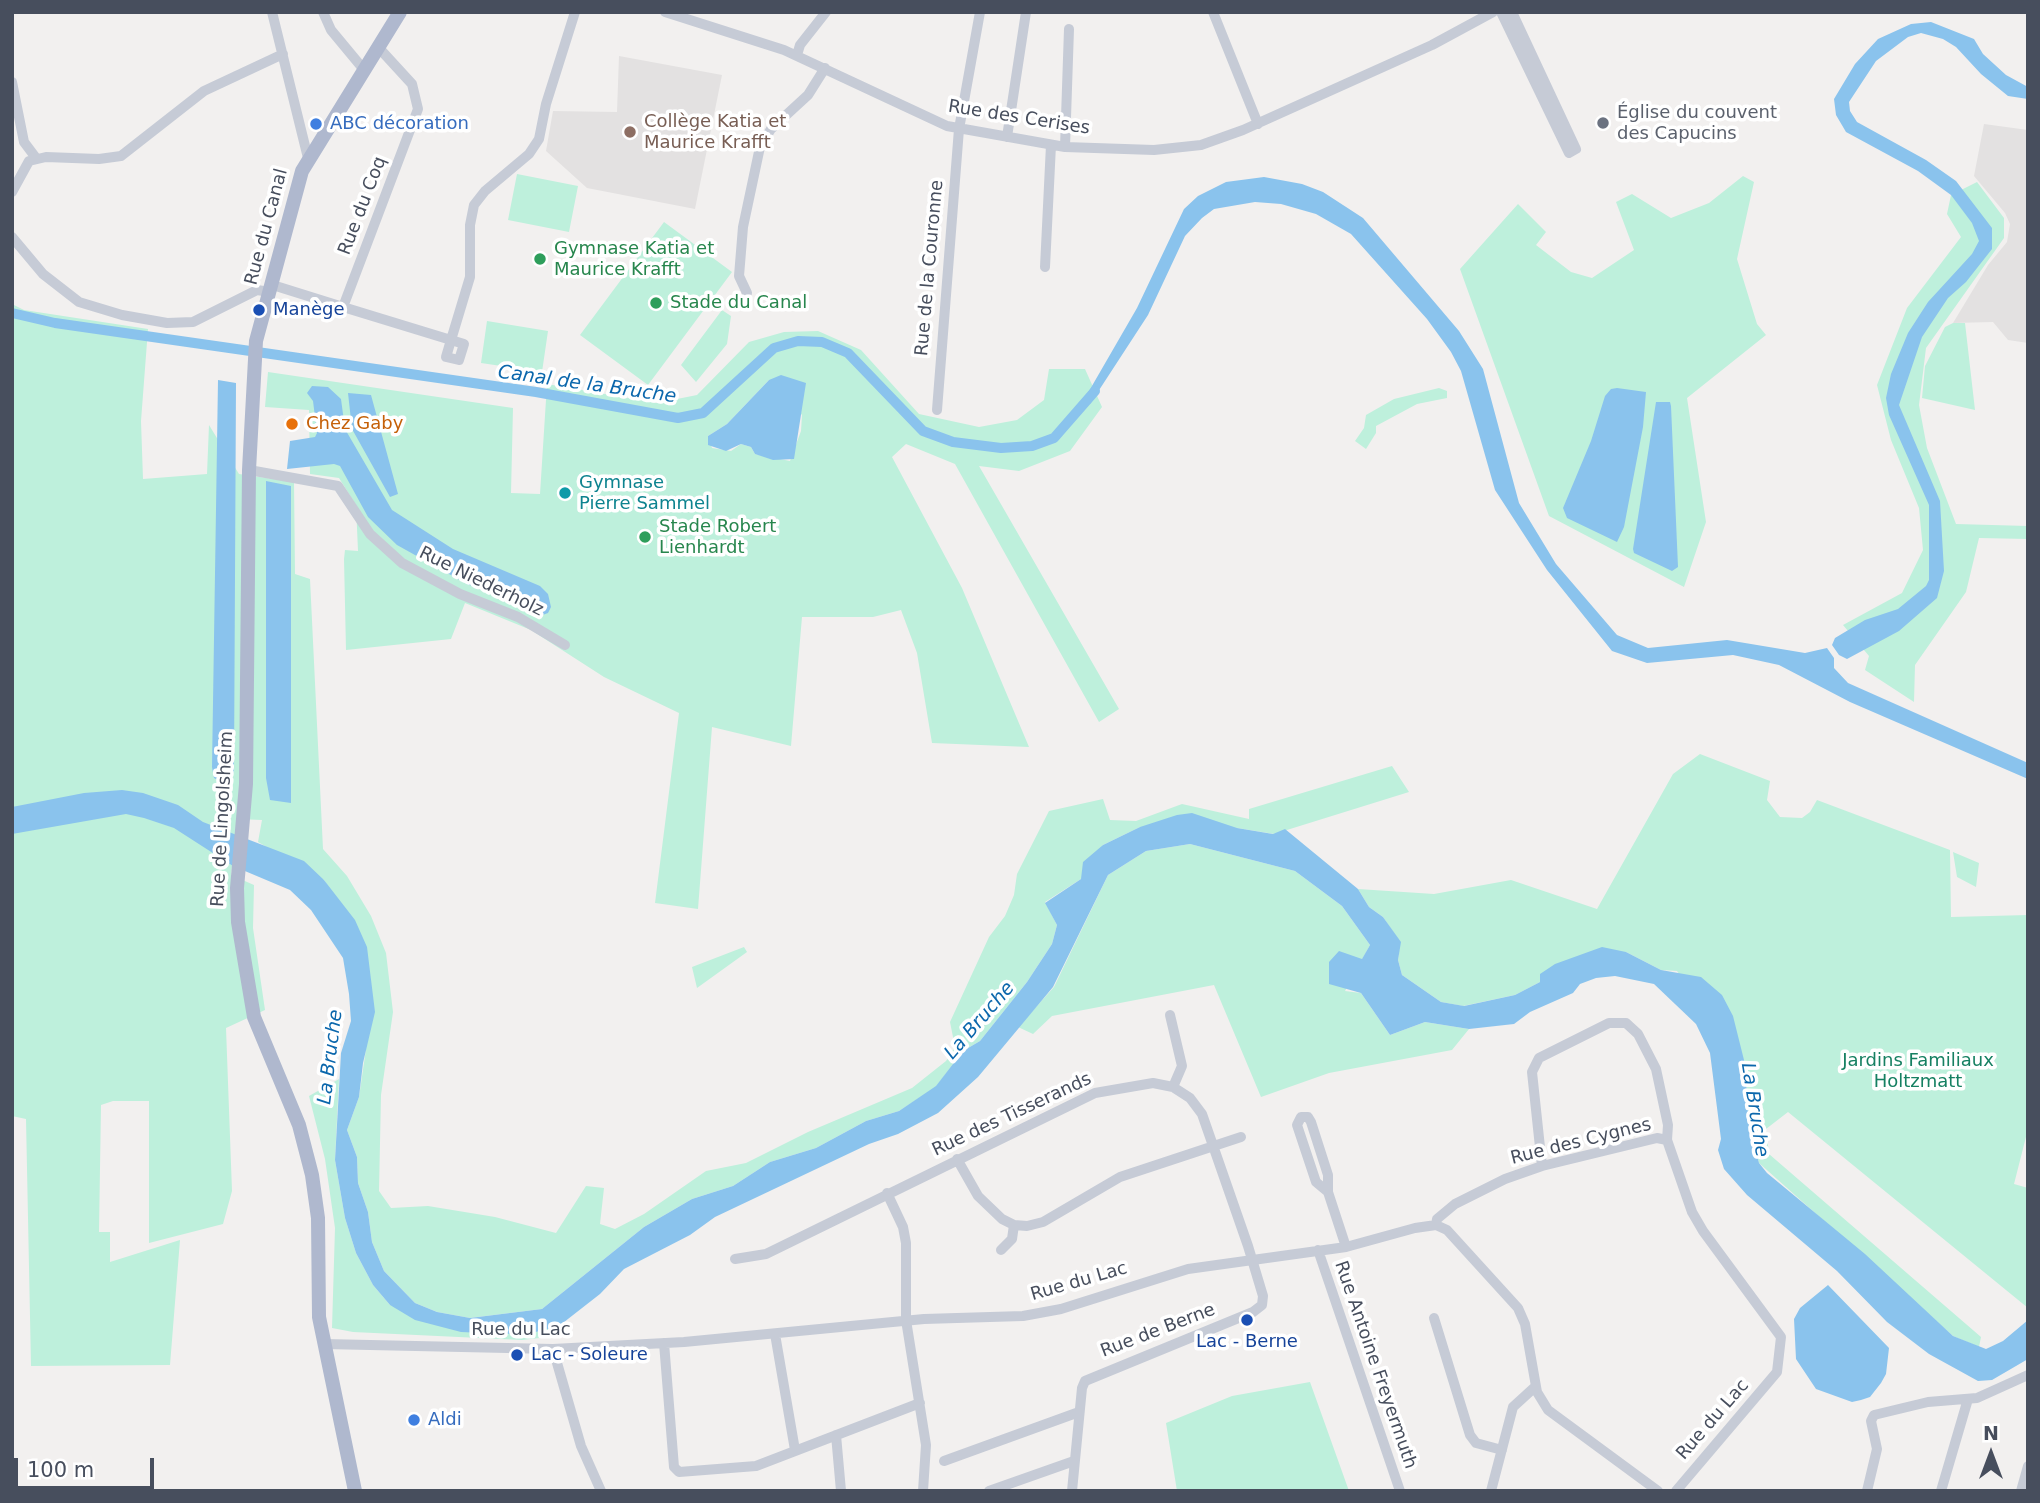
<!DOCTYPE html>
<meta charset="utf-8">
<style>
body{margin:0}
#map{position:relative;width:2040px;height:1503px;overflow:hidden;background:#f2f0ef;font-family:"DejaVu Sans",sans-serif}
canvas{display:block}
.frame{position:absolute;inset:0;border:14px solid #474e5d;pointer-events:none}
.north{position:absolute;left:1956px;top:1419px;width:70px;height:70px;-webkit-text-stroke:5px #fff;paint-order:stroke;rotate:0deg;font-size:19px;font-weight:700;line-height:28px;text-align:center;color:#474e5d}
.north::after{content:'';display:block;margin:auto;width:24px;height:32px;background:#474e5d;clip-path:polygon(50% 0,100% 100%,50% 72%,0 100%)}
.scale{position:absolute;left:14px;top:1458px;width:140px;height:32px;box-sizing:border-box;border:4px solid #474e5d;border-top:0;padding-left:9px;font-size:21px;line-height:24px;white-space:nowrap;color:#474e5d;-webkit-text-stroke:5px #fff;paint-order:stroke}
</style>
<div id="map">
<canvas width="2040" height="1503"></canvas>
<div class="frame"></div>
<div class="north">N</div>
<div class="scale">100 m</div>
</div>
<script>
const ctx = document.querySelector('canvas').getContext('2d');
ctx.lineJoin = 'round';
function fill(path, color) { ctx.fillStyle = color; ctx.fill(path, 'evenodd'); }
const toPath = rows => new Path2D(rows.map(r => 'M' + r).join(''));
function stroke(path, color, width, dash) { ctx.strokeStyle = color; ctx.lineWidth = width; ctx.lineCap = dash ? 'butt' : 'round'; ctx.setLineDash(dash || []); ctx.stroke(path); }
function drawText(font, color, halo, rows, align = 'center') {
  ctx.font = font + ' "DejaVu Sans",sans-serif'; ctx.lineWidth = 7; ctx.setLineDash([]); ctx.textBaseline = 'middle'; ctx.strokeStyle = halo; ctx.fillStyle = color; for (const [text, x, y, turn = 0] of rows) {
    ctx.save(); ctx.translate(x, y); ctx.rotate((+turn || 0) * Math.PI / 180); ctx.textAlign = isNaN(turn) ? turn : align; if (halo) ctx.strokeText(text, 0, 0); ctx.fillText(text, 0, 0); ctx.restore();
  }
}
const education = toPath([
 [619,56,722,75,695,209,587,188,546,151,553,111,617,112],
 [1984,124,2028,130,2028,343,2008,340,1993,322,1953,323,1988,265,2007,242,2010,224,2005,213,1974,176]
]);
const green = toPath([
 [517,174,578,186,569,232,508,220],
 [1743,176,1754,182,1737,259,1757,324,1766,335,1687,398,1706,522,1684,587,1549,516,1460,269,1518,204,1546,232,1536,245,1571,272,1592,278,1634,250,1616,202,1632,194,1671,218,1709,203],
 [1977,182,2004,218,2004,238,1926,348,1919,405,1927,448,1956,524,2028,526,2028,539,1979,538,1966,592,1915,665,1914,702,1865,670,1869,656,1843,625,1902,593,1923,550,1919,508,1891,440,1877,385,1907,308,1961,237,1947,214,1951,195],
 [664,222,732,272,648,385,580,335],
 [12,304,24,310,148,329,141,421,143,479,207,474,209,425,239,474,294,482,295,574,310,579,323,849,347,876,371,916,386,953,393,1012,381,1095,379,1191,391,1208,428,1206,495,1217,556,1233,586,1186,604,1188,600,1224,615,1229,644,1214,706,1171,746,1163,808,1132,912,1088,946,1061,955,1047,950,1022,989,937,1005,916,1014,895,1017,874,1049,811,1103,799,1110,820,1136,821,1182,804,1249,819,1249,809,1392,766,1409,792,1274,834,1237,828,1140,827,1103,845,1081,879,1045,902,1057,925,1052,944,1027,982,980,1041,963,1051,936,1087,899,1111,866,1121,816,1148,770,1162,733,1186,692,1199,644,1227,542,1309,470,1318,437,1312,415,1303,384,1271,372,1242,368,1212,358,1183,357,1157,347,1130,359,1097,366,1049,334,896,324,880,258,842,262,820,238,819,231,875,254,885,253,928,265,1010,226,1028,232,1191,223,1224,149,1243,149,1101,113,1101,101,1105,99,1232,110,1232,110,1262,180,1240,170,1365,31,1366,26,1119,12,1116],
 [722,310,731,316,727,344,696,382,681,365],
 [487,321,548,331,542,372,481,363],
 [1953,323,1965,323,1975,410,1922,398,1925,366,1945,327],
 [818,331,861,350,919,414,979,427,1017,420,1044,400,1049,369,1085,369,1102,407,1070,451,1019,471,979,466,1119,709,1099,722,955,464,906,444,892,457,962,588,1029,747,932,743,917,653,901,610,873,617,802,617,791,746,712,727,698,909,655,903,679,713,604,677,531,630,465,603,451,639,346,650,344,559,345,550,358,551,356,505,339,478,310,474,309,410,265,407,268,372,513,408,511,493,540,494,547,384,657,403,697,395,749,342,784,332],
 [769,380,802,415,801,431,790,461,755,454,751,447,741,444,731,451,712,448,708,436,727,424],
 [1439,388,1447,391,1447,398,1417,404,1376,426,1376,433,1366,449,1355,441,1364,428,1366,415,1394,399],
 [1700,754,1770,781,1767,800,1780,817,1802,818,1810,812,1817,800,1950,850,1951,917,2028,915,2028,1129,2014,1184,2028,1188,2028,1308,1788,1112,1766,1129,1769,1154,1981,1337,1979,1347,1953,1336,1759,1163,1749,1125,1745,1064,1677,971,1661,970,1626,952,1540,982,1515,995,1463,1006,1441,1002,1402,975,1398,960,1400,942,1383,917,1369,907,1358,889,1434,894,1511,880,1597,909,1673,774],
 [1190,844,1295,871,1342,906,1370,945,1345,991,1361,993,1390,1035,1425,1022,1469,1029,1452,1050,1329,1073,1261,1097,1214,985,1052,1016,1033,1034,1018,1027,1054,987,1108,875,1146,851],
 [1953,852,1979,863,1976,887,1957,877],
 [744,947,747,952,697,988,692,967],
 [339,1079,335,1160,345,1218,356,1253,373,1285,390,1305,532,1333,559,1326,557,1336,522,1340,353,1332,332,1328,335,1228,325,1159,309,1096],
 [1310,1382,1349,1491,1177,1491,1166,1423,1232,1396]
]);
const water = toPath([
 [1931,22,1974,39,1983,54,2006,75,2028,87,2028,99,2008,96,1981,74,1956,47,1943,39,1921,33,1908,37,1876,61,1849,102,1850,111,1857,122,1926,160,1956,181,1992,228,1992,249,1966,282,1948,298,1922,337,1899,405,1940,501,1944,571,1937,598,1899,631,1847,659,1839,655,1832,645,1835,638,1865,620,1898,609,1926,586,1929,580,1929,505,1889,415,1886,398,1891,374,1908,333,1928,302,1972,254,1979,241,1972,223,1951,195,1918,171,1846,132,1836,115,1834,99,1855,64,1878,39,1911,24],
 [1264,177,1302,184,1323,192,1363,218,1459,331,1483,369,1519,503,1556,564,1617,635,1648,648,1727,640,1805,653,1827,648,1834,658,1834,668,1848,683,2028,763,2028,779,1850,702,1779,665,1733,655,1647,663,1612,651,1547,570,1495,490,1461,371,1451,352,1427,319,1351,234,1316,214,1281,204,1255,202,1214,209,1202,218,1185,236,1148,315,1090,404,1085,398,1137,308,1184,209,1198,196,1226,182],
 [781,375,806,383,794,459,773,460,755,454,751,447,741,444,726,451,708,445,708,436,727,424,769,380],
 [218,380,236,383,234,769,232,779,223,783,214,778,212,767],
 [312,386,328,387,341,399,345,429,392,510,453,549,540,586,548,594,551,607,548,613,540,616,533,610,467,584,397,545,368,517,340,466,334,464,287,469,290,441,315,437,317,433,313,401,307,393],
 [1617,388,1646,392,1643,427,1624,527,1617,542,1567,518,1563,508,1591,441,1605,396,1611,389],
 [348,393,371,395,398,494,390,497,352,429],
 [1656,402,1670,402,1671,406,1678,567,1672,571,1634,553,1633,549],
 [266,481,291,486,291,803,270,800,266,778],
 [122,790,143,793,178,805,203,822,304,861,324,880,355,920,367,947,375,1012,363,1063,359,1097,347,1130,357,1157,358,1183,368,1212,372,1242,384,1271,415,1303,437,1312,470,1318,542,1309,644,1227,692,1199,733,1186,770,1162,816,1148,866,1121,899,1111,936,1086,963,1051,980,1041,1027,982,1052,944,1057,925,1045,903,1081,879,1083,862,1103,845,1140,827,1177,815,1192,813,1237,828,1273,834,1285,829,1358,889,1369,907,1383,917,1401,942,1398,960,1402,975,1441,1002,1464,1006,1515,995,1540,982,1540,974,1555,964,1602,947,1626,952,1661,970,1701,977,1722,995,1733,1016,1745,1064,1749,1125,1759,1163,1767,1173,1865,1254,1953,1336,1986,1349,2003,1341,2028,1320,2028,1359,1992,1380,1978,1381,1929,1354,1887,1322,1837,1271,1747,1195,1724,1169,1718,1150,1721,1139,1710,1053,1696,1024,1654,984,1615,976,1596,978,1580,984,1573,993,1530,1012,1514,1024,1469,1029,1425,1022,1390,1035,1361,993,1329,984,1329,962,1339,951,1362,959,1370,945,1342,906,1295,871,1190,844,1146,851,1108,875,1053,987,978,1077,938,1113,898,1134,869,1144,715,1217,690,1235,624,1269,600,1294,559,1326,532,1333,505,1334,461,1332,415,1320,390,1305,373,1285,356,1253,345,1218,335,1160,341,1053,351,1021,349,994,343,958,311,910,290,890,233,866,174,828,144,818,126,814,12,834,12,807,84,793],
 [1828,1285,1889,1348,1886,1374,1881,1383,1870,1397,1861,1400,1852,1402,1816,1389,1796,1359,1794,1319,1800,1308]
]);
const canal = toPath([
 [12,313,55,323,536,392,678,418,703,413,774,348,798,341,822,342,848,353,923,431,953,442,1001,448,1032,446,1054,438,1095,391]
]);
const minor = toPath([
 [272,12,308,158],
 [323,12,331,30,365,71],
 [665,12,784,50,947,126,1065,147,1154,150,1201,145,1243,130,1432,45,1493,12],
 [1213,12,1258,124],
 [1501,12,1569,153,1576,149,1512,12],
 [797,55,800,45,826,12],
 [12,82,24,142,36,158],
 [1007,137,1026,12],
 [1065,147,1069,29],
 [12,192,29,161,46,157,99,159,121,156,204,91,283,54],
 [12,237,43,274,79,302,122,315,167,323,193,322,257,290,270,292],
 [1045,267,1051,145],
 [272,285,279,287,343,307,451,340,464,344,459,360,446,357,451,340,470,277,470,225,474,205,485,191,529,154,539,139,546,104,575,12],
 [747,293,739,276,743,227,760,147,771,129,808,95,825,68],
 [343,307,418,109,412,84,379,48],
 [937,410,959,129,980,12],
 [249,470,338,486,370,534,402,563,460,594,518,617,565,645],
 [1170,1015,1182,1066,1173,1087],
 [1667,1140,1692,1212,1703,1231,1781,1337,1777,1372,1676,1491],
 [957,1159,978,1196,1002,1219,1014,1225,1027,1226,1043,1222,1120,1177,1241,1137],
 [1542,1166,1532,1072,1539,1058,1609,1023,1626,1023,1638,1034,1656,1069,1668,1125,1667,1140],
 [1328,1192,1328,1175,1311,1122,1308,1117,1301,1117,1297,1125,1316,1182,1328,1192,1346,1247],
 [887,1193,903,1227,906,1243,906,1320,926,1445,923,1491],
 [1436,1225,1437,1219,1455,1204,1505,1179,1542,1166,1657,1138,1667,1140],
 [1001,1250,1012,1239,1014,1225],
 [1318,1250,1400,1491],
 [735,1259,766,1254,1095,1093,1153,1083,1173,1087,1190,1098,1202,1114,1248,1246,1263,1296,1262,1305,1253,1312,1085,1381,1082,1388,1072,1491],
 [1434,1318,1470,1435,1476,1443,1502,1450],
 [775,1334,795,1450],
 [664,1343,674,1467,679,1472,756,1466,920,1403],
 [324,1344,553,1349,684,1342,924,1319,1023,1316,1061,1309,1188,1269,1346,1247,1415,1228,1436,1225,1447,1230,1518,1308,1525,1324,1537,1392,1548,1410,1658,1491],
 [553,1349,581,1446,601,1491],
 [836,1435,841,1491],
 [944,1461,1079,1412],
 [989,1491,1074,1461],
 [1491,1491,1513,1407,1536,1386],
 [1867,1491,1877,1449,1871,1421,1874,1415,1928,1402,1977,1398,2028,1375],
 [1941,1491,1968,1399],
 [2021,1491,2028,1466]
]);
const major = toPath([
 [355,1491,319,1317,318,1218,312,1175,299,1125,254,1017,238,922,237,888,246,784,249,470,256,341,302,171,400,12]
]);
const markers = [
 [1603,123,7,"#6b7280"],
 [316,124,7,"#3f7fe0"],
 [630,132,7,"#8d6e63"],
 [540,259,7,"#2e9e5b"],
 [656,303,7,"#2e9e5b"],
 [259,310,7,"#1a4fb4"],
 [292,424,7,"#e8710a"],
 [565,493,7,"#0f9aa8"],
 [645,537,7,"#2e9e5b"],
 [1247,1320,7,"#1a4fb4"],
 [517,1355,7,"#1a4fb4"],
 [414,1420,7,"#3f7fe0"]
];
const worshipNames = [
 ["Église du couvent",1617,113],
 ["des Capucins",1617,134]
];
const streetNames = [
 ["Rue des Cerises",1019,118,9],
 ["Rue du Coq",363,206,-69],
 ["Rue du Canal",267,227,-75],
 ["Rue de la Couronne",930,268,-85],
 ["Rue Niederholz",481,582,26],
 ["Rue de Lingolsheim",223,819,-87],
 ["Rue des Tisserands",1012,1115,-25],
 ["Rue des Cygnes",1581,1142,-14],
 ["Rue du Lac",1079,1282,-16],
 ["Rue du Lac",521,1330],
 ["Rue de Berne",1158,1331,-21],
 ["Rue Antoine Freyermuth",1375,1365,71],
 ["Rue du Lac",1713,1420,-49]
];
const educationNames = [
 ["Collège Katia et",644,122],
 ["Maurice Krafft",644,143]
];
const shopNames = [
 ["ABC décoration",330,124],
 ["Aldi",428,1420]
];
const leisureNames = [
 ["Gymnase Katia et",554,249],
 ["Maurice Krafft",554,270],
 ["Stade du Canal",670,303],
 ["Stade Robert",659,527],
 ["Lienhardt",659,548]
];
const transitNames = [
 ["Manège",273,310],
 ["Lac - Berne",1247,1342,"center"],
 ["Lac - Soleure",531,1355]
];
const foodNames = [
 ["Chez Gaby",306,424]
];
const cultureNames = [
 ["Gymnase",579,483],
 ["Pierre Sammel",579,504]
];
const parkNames = [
 ["Jardins Familiaux",1918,1061],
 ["Holtzmatt",1918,1082]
];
const waterNames = [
 ["Canal de la Bruche",587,385,8],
 ["La Bruche",980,1021,-49],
 ["La Bruche",331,1057,-83],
 ["La Bruche",1754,1110,81]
];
fill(education, '#e3e1e1');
fill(green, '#bef0dc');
fill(water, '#8ac3ed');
stroke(canal, '#8ac3ed', 10);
stroke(minor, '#c6cbd6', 10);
stroke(major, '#afb8ce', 14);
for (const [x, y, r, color] of markers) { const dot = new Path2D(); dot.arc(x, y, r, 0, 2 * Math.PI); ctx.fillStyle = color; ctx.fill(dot); stroke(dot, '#fff', 2.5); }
drawText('18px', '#5b616d', '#fff', worshipNames, 'left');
drawText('18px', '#474e5d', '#fff', streetNames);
drawText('18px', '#785e54', '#fff', educationNames, 'left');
drawText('18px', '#366cbe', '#fff', shopNames, 'left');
drawText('18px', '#27864d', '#fff', leisureNames, 'left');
drawText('18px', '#164399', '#fff', transitNames, 'left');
drawText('18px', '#c56008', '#fff', foodNames, 'left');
drawText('18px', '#0d838f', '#fff', cultureNames, 'left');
drawText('18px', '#168062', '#fff', parkNames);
drawText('italic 19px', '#0b67ac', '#fff', waterNames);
</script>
